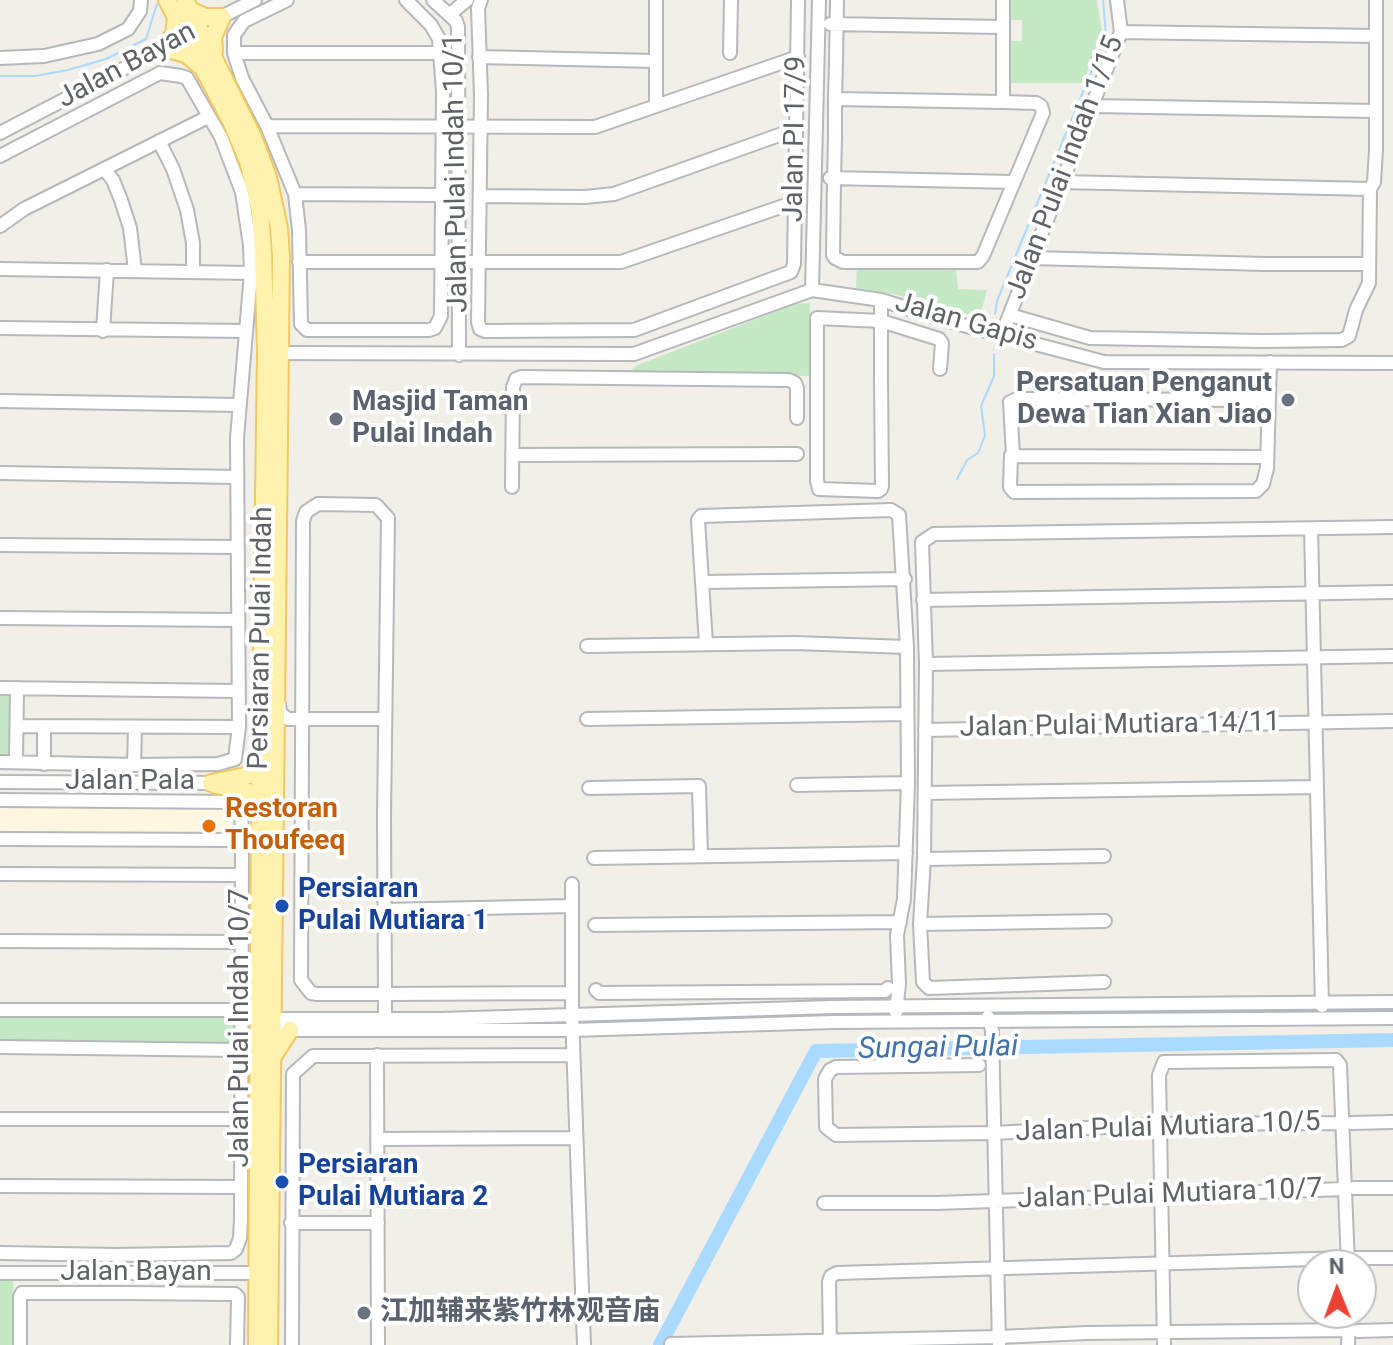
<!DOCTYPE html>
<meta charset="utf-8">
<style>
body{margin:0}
#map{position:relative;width:1393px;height:1345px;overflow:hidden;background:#f1efe8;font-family:Roboto,sans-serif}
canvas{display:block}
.north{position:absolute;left:1297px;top:1249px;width:80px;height:80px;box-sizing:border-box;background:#fff;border:2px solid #bfc1c3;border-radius:50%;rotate:359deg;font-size:22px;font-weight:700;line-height:32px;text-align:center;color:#5f6368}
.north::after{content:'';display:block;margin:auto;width:28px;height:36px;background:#ea4335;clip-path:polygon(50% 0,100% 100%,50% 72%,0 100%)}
</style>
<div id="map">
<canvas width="1393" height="1345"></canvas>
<div class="north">N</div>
</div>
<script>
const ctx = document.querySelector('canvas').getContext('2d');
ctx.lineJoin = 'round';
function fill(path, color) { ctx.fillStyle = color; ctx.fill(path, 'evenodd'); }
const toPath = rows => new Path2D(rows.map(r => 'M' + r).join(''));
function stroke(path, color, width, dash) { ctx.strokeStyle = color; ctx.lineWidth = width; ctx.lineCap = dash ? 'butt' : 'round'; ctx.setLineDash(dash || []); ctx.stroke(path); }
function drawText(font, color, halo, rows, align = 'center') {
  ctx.font = font + ' Roboto,"Noto Sans SC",sans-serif'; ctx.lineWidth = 8; ctx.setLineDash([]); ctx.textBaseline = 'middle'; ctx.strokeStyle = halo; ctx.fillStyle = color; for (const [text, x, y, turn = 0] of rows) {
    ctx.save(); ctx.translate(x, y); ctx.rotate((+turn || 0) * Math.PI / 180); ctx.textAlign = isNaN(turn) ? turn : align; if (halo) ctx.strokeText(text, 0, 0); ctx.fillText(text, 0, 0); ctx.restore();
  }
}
const commercial = toPath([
 [0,802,250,804,250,844,0,842]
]);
const green = toPath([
 [1007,0,1097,0,1102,31,1083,83,1011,83,1011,41,1022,41,1022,20,1006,20],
 [857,267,956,268,958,289,987,290,980,316,972,315,893,294,856,288],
 [810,303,811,376,626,374,638,365,795,304],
 [0,693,13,695,11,756,0,756],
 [0,1017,231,1018,234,1023,235,1038,228,1045,0,1043],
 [0,1280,13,1280,15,1345,0,1345]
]);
const stream = toPath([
 [0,76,35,76,68,70,106,59,146,39,157,4],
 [995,314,997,301,1106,36,1103,0],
 [957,479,967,460,978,453,985,435,981,406,994,376,994,354]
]);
const river = toPath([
 [660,1345,816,1051,1393,1040]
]);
const minor = toPath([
 [287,0,244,21,234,35,234,53,242,78,267,126,295,194,299,230,301,324,307,330,429,330,435,328,441,316,443,91,439,39,431,25,406,0],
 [433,0,456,21,458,27,459,355],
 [481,0,478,8,481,95,478,322,480,329,485,331,634,330,791,272,794,264,798,0],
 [1003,0,1003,102],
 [449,15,467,0],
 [215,20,255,0],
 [830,24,1002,27],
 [1121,32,1375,36],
 [234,53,440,53],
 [730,53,731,0],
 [479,57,656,61],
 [0,58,44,56,98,44,128,29,140,11,141,0],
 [835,99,1003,102,1036,103,1041,106,1043,113,983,256,978,262,843,262,835,258,833,255,834,179,835,138,835,99,836,62,837,0],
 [656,106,656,0],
 [1093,106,1375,111],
 [267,126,595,127,798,57],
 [0,133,171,44],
 [159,141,173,169,187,210,193,243,193,271],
 [0,156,160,73,181,76,187,78,221,137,242,192,250,245,251,273,237,438,239,727,235,759,218,764,134,765,0,762],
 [104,169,113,180,121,200,130,228,135,270],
 [830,178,1013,182],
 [1061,182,1370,189],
 [295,194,441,195],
 [481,196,585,197,614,194,796,129],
 [0,226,24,209,208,117],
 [1031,258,1266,264,1368,264],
 [299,262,621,262,795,202],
 [0,269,251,273],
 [812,290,819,0],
 [881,300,881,378,882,486,881,489,878,491,819,489,817,481,817,318,881,321,939,339,942,343,940,369],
 [1010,315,1090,338,1263,341,1342,340,1349,336,1356,310,1369,283,1370,189,1374,182,1376,150,1376,0],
 [0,328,246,331],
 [103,331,107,270],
 [1002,334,1121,32,1117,0],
 [273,353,634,354,812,290,881,300,959,324,1104,362,1393,363],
 [0,401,239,405],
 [512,455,797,454],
 [1011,455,1010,487,1014,492,1256,491,1263,484,1267,468,1270,362],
 [1267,457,1013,456,1010,402,1017,399,1268,400],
 [0,473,236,477],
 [512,487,513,387,516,379,521,377,789,380,795,383,797,388,797,418],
 [1311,529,1322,1006],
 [0,545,237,547],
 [704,582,905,579],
 [923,600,1393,592],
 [0,618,237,620],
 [706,644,698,520,701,516,891,510,899,515,907,647,908,783,904,899,897,935,899,984,896,1012],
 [587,646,795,643,907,647],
 [926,664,1393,656],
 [0,688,238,691],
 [279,704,280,713,288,719,385,719],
 [587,719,907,714],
 [17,726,239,727],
 [925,730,1393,721],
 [16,762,17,688],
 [44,764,44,726],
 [134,765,135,728],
 [0,782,217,783],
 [797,785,908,783],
 [589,788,699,786,701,856],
 [925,793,1317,787],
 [0,800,235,802,241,809,242,840,241,1220,240,1238,236,1249,231,1253,117,1255,0,1253],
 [0,839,242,840],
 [594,858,906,853],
 [924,859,1104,856],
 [0,874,242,875],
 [572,884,572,1014,584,1345],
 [384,910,572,906],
 [920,924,1105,921],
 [595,925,900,922],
 [0,941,241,942],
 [1104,982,929,988,923,982,920,924,924,859,926,664,922,542,934,534,1393,527],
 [596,990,599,993,885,991,888,988],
 [0,1010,240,1010],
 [988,1017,992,1030,999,1345],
 [267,1019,440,1019,833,1007,1393,1002],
 [385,1019,385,994,384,816,388,518,376,505,318,504,306,512,303,521,301,980,311,993,317,994,385,994,572,993],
 [284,1030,572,1030,833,1022,1393,1018],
 [0,1047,240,1050],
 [377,1055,378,1345],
 [979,1065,836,1067,830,1070,825,1079,826,1127,836,1135,994,1133,1161,1124,1342,1123],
 [0,1119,240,1119],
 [1351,1123,1393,1122],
 [377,1139,576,1138],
 [0,1186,240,1187],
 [1354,1188,1393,1188],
 [824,1203,936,1203,1345,1189],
 [291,1223,378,1223],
 [1356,1258,1393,1258],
 [0,1273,265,1273],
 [1358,1331,1393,1330],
 [671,1344,999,1337,1086,1333,1349,1330],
 [20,1345,20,1297,22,1293,124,1293,235,1294,238,1297,237,1345],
 [292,1345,293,1074,313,1056,573,1055],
 [830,1345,829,1282,831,1276,837,1273,1348,1258],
 [1164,1345,1159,1075,1164,1062,1336,1060,1340,1065,1348,1265],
 [1348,1345,1349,1313]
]);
const major = toPath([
 [167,0,231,121,248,161,260,211,263,253,266,353,260,784,257,1345],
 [185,0,253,137,268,177,279,228,281,257,269,1345],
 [190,10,205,17,222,17,213,37,214,51],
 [176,17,174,34,164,48,186,54,199,65],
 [211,783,250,775,255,771,257,760],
 [216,785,253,793,257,807],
 [274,1055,290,1030]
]);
const markers = [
 [1288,400,8,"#6b7280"],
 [336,419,8,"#6b7280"],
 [209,826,8,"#e8710a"],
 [282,906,8,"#1a4fb4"],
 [282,1182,8,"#1a4fb4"],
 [364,1313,8,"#6b7280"]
];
const streetNames = [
 ["Jalan Bayan",127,66,-28],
 ["Jalan PI 17/9",796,139,-89],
 ["Jalan Pulai Indah 1/15",1066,168,-69],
 ["Jalan Pulai Indah 10/1",457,173,-91],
 ["Jalan Gapis",966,323,16],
 ["Persiaran Pulai Indah",262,638,-89],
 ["Jalan Pulai Mutiara 14/11",1120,726,-1],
 ["Jalan Pala",130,782],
 ["Jalan Pulai Indah 10/7",241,1028,-90],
 ["Jalan Pulai Mutiara 10/5",1168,1128,-2],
 ["Jalan Pulai Mutiara 10/7",1170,1195,-2],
 ["Jalan Bayan",136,1273]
];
const worshipNames = [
 ["Persatuan Penganut",1272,384,"right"],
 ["Dewa Tian Xian Jiao",1272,416,"right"],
 ["Masjid Taman",352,403],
 ["Pulai Indah",352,435],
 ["江加辅来紫竹林观音庙",380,1313]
];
const foodNames = [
 ["Restoran",225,810],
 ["Thoufeeq",225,842]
];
const transitNames = [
 ["Persiaran",298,890],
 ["Pulai Mutiara 1",298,922],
 ["Persiaran",298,1166],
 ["Pulai Mutiara 2",298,1198]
];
const waterNames = [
 ["Sungai Pulai",938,1049,-1]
];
fill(commercial, '#fef7e0');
fill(green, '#c5e8c5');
stroke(stream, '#aadaff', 2);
stroke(river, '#aadaff', 14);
stroke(minor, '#b5b8bc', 16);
stroke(major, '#f2c960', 20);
stroke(minor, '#fff', 12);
stroke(major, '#fff2af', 16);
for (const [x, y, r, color] of markers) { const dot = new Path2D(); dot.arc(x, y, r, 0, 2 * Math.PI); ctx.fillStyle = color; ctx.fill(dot); stroke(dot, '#fff', 3); }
drawText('28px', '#5f6368', '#fff', streetNames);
drawText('bold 28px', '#5b616d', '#fff', worshipNames, 'left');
drawText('bold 28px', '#c56008', '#fff', foodNames, 'left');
drawText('bold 28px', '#164399', '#fff', transitNames, 'left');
drawText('italic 30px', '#4174aa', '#fff', waterNames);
</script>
